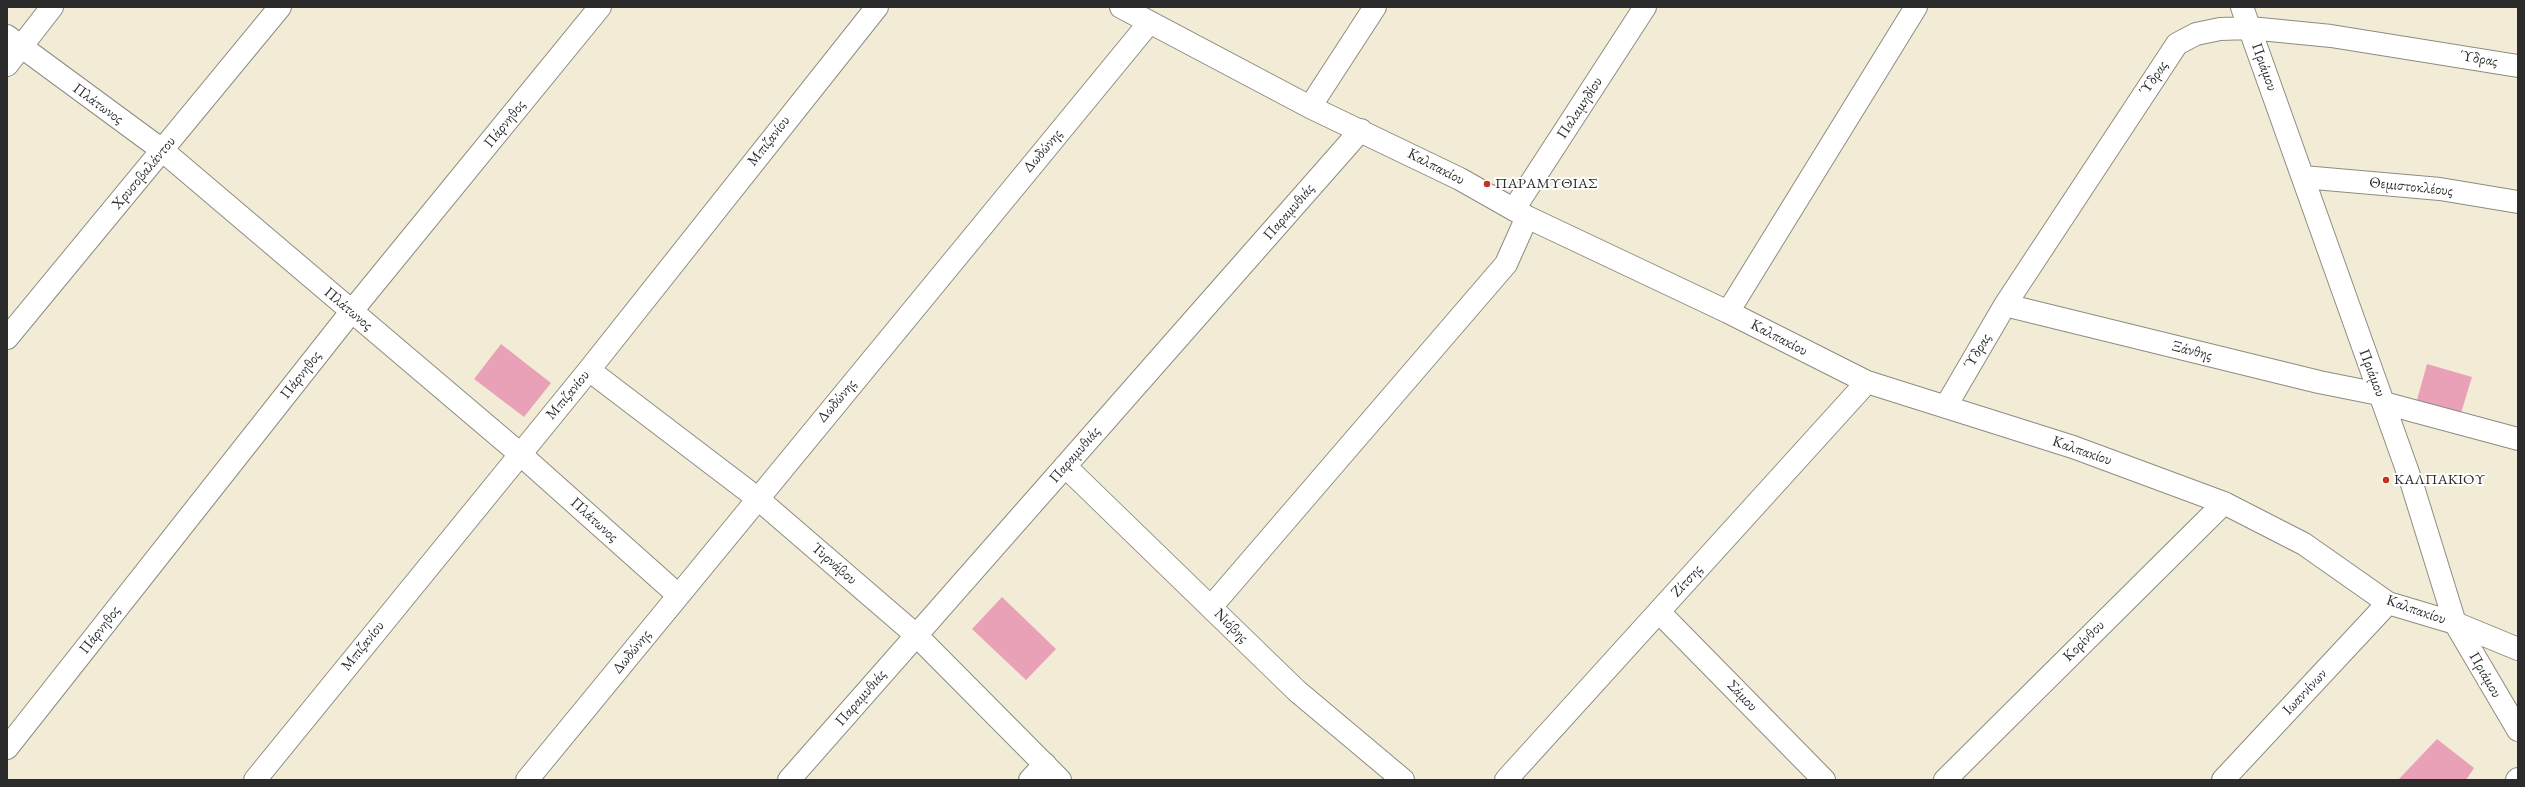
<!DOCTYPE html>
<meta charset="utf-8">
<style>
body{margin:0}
#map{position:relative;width:2525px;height:787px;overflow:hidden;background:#f2ecd6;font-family:"EB Garamond",serif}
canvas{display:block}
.frame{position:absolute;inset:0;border:8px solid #2b2b2b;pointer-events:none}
</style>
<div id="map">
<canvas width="2525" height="787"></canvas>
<div class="frame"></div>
</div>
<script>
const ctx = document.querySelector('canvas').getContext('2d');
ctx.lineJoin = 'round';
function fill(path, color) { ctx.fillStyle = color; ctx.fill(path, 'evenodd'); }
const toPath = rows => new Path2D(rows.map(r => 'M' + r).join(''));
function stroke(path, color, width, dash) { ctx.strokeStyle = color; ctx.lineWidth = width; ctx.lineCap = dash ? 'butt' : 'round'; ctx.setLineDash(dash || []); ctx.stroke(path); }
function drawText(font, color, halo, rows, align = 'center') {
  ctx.font = font + ' "EB Garamond",serif'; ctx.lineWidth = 4; ctx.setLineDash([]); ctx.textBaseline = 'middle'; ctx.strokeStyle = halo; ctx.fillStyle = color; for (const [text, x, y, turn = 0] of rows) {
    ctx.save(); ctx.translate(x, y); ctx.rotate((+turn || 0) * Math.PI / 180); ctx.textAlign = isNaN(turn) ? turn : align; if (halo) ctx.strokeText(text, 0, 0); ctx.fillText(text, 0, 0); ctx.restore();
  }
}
const building = toPath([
 [501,344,551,383,524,417,474,379],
 [2427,364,2472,377,2461,413,2417,400],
 [1002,597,1056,649,1026,680,972,629],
 [2437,739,2474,768,2466,780,2398,780]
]);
const minor = toPath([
 [1121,7,1310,107,1460,179,1527,217,1728,312,1867,382,2073,447,2224,503,2304,544,2388,603,2455,623,2518,649],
 [2242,7,2411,481,2455,623,2518,730],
 [7,36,162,150,520,454,678,595],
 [7,65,52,7],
 [1310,107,1375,7],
 [2303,177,2440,189,2518,202],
 [1514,209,1645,7],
 [2005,305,2319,382,2379,394],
 [1728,312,1916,7],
 [7,338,280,7],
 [589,370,757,498,916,635,1060,780],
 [2384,403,2518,439],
 [1946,406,2005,305,2177,44,2196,34,2220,29,2250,28,2331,36,2518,66],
 [1065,466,1297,691,1403,780],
 [1211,607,1506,264,1527,217],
 [1659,612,1824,780],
 [7,748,351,312,600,7],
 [255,780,589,370,877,7],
 [527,780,1149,23],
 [789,780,1361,130],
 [1030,780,1045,764],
 [1506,780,1867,382],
 [1945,780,2224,503],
 [2223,780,2388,603],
 [2517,780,2518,779]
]);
const markers = [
 [1487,184,4,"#c8321e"],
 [2386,480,4,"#c8321e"]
];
const streetNames = [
 ["Ύδρας",2479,59,9],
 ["Πριάμου",2264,67,70],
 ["Ύδρας",2154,78,-56],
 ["Πλάτωνος",98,104,36],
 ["Παλαμηδίου",1580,108,-57],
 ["Πάρνηθος",505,124,-51],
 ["Μπιζανίου",769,141,-52],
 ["Δωδώνης",1043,151,-50],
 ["Καλπακίου",1436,167,27],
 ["Χρυσοβαλάντου",144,173,-50],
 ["Θεμιστοκλέους",2411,187,6],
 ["Παραμυθιάς",1289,212,-49],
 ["Πλάτωνος",348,309,40],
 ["Καλπακίου",1779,338,27],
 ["Ύδρας",1978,351,-59],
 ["Ξάνθης",2192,351,14],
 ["Πριάμου",2372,373,69],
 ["Πάρνηθος",301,375,-52],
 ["Μπιζανίου",568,395,-50],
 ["Δωδώνης",837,401,-50],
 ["Καλπακίου",2082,451,19],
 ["Παραμυθιάς",1075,455,-49],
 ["Πλάτωνος",594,520,42],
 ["Τυρνάβου",834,564,41],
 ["Ζίτσης",1687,581,-48],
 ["Καλπακίου",2416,610,19],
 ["Νιόβης",1231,626,45],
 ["Πάρνηθος",100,630,-52],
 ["Κορίνθου",2084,641,-45],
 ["Μπιζανίου",363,646,-51],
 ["Δωδώνης",632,652,-51],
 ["Πριάμου",2485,675,60],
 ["Ιωαννίνων",2305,692,-47],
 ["Σάμου",1742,696,46],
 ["Παραμυθιάς",861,698,-49]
];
const poiNames = [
 ["ΠΑΡΑΜΥΘΙΑΣ",1495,184],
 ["ΚΑΛΠΑΚΙΟΥ",2394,480]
];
fill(building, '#e9a1b7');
stroke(minor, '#8e8c80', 24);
stroke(minor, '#fff', 22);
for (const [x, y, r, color] of markers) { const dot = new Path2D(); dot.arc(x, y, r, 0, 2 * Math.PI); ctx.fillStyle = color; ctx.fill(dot); stroke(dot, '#fff', 1.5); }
drawText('15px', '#2b2b2b', '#fff', streetNames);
drawText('15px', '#2b2b2b', '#fff', poiNames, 'left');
</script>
